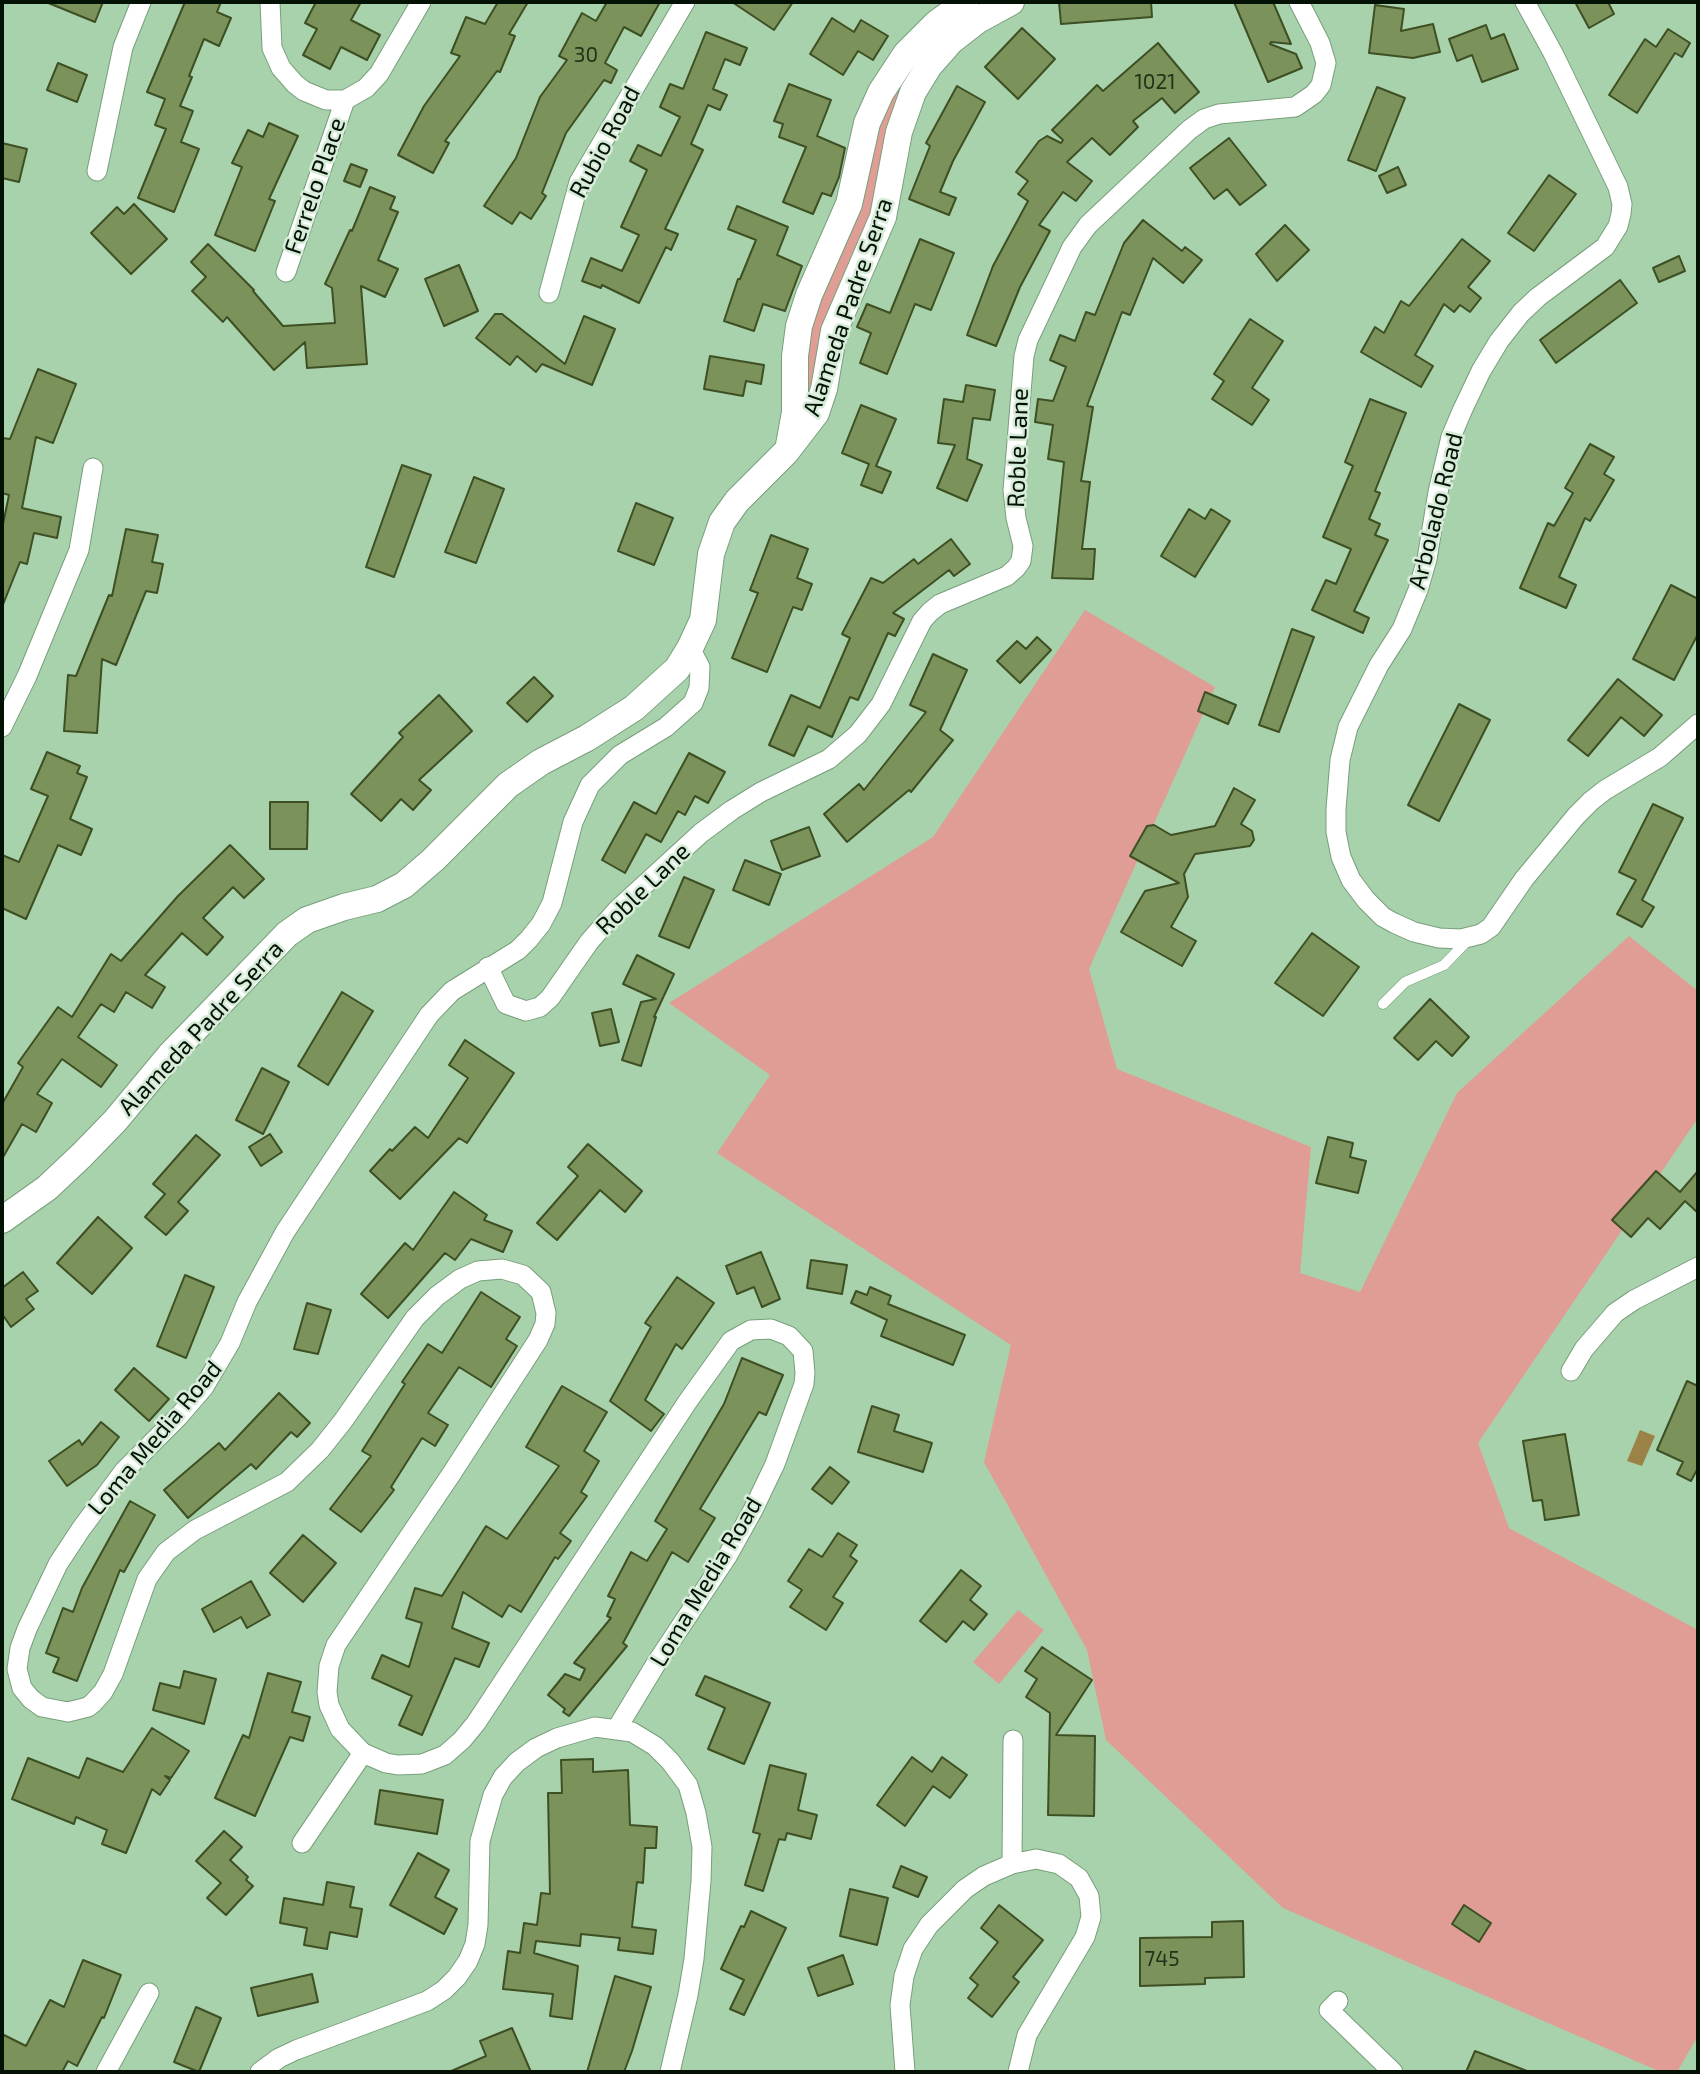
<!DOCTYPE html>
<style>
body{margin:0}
#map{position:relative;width:1700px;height:2074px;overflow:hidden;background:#a8d2ab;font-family:"Exo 2",sans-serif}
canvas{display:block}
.frame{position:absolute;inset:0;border:4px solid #041205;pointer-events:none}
</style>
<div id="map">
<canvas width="1700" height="2074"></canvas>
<div class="frame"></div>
</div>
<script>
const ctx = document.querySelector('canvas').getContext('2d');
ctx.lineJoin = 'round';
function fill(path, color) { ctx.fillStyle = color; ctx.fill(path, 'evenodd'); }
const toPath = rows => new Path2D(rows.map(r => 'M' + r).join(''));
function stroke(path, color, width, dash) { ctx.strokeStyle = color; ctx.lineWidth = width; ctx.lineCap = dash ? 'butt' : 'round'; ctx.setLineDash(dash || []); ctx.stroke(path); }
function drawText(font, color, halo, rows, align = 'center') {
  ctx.font = font + ' "Exo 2",sans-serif'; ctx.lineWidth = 5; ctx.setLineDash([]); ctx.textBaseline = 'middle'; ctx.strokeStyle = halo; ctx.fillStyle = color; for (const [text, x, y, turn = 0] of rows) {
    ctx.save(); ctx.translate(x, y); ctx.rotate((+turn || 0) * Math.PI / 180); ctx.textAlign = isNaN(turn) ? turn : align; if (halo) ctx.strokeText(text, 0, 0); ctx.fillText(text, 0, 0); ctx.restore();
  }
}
const green = toPath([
 [975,2,993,2,948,33,824,320,815,395,801,401,800,356,883,99],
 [1085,610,1215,687,1089,969,1117,1069,1311,1147,1300,1273,1360,1292,1457,1093,1629,936,1698,991,1698,1118,1478,1443,1509,1528,1698,1630,1698,2036,1677,2072,1661,2072,1283,1908,1106,1740,1087,1650,984,1462,1011,1345,717,1153,770,1075,669,1003,933,837],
 [1018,1610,1044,1630,999,1684,973,1662]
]);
const water = toPath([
 [1640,1430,1655,1436,1642,1466,1627,1461]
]);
const building = toPath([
 [46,2,103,2,95,22,46,2],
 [185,2,221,2,217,12,231,18,219,46,204,39,189,76,192,77,180,106,193,111,181,142,199,149,174,212,138,198,166,129,155,125,165,99,147,92,185,2],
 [316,2,361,2,351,20,380,35,367,60,341,47,330,69,303,55,317,29,305,23,316,2],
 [498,2,528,2,509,34,515,36,500,72,497,71,445,141,449,143,433,173,398,155,424,106,460,56,451,53,466,17,485,24,498,2],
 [607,2,660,2,641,36,624,27,605,63,617,70,611,83,604,80,566,133,542,193,546,196,531,219,520,212,512,224,484,206,516,158,540,97,567,60,559,56,582,13,596,21,607,2],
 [732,2,793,2,774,30,732,2],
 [1059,2,1151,2,1152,17,1061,24,1059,2],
 [1234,2,1273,2,1291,44,1271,42,1270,44,1296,54,1302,68,1268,82,1234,2],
 [1575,2,1608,2,1614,14,1589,28,1575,2],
 [1375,5,1404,9,1401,31,1433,24,1440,52,1413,58,1369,53,1375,5],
 [832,18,854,32,861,20,888,36,873,60,858,51,843,75,810,54,832,18],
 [1486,25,1491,39,1504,34,1518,69,1482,82,1472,55,1457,61,1449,39,1486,25],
 [1022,28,1055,59,1018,99,985,67,1022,28],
 [1668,29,1690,43,1682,57,1675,53,1637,113,1609,95,1645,39,1656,47,1668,29],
 [706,32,747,48,740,65,725,59,713,89,727,95,720,110,708,105,691,144,703,150,665,229,678,234,671,250,666,247,639,303,602,285,601,288,582,281,591,258,622,271,639,235,621,227,647,170,630,161,638,145,661,156,680,117,660,107,670,84,683,89,706,32],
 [1158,43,1199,92,1175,113,1162,98,1133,121,1138,127,1110,155,1092,138,1067,162,1092,181,1076,201,1063,192,1039,225,1050,231,1020,287,996,346,967,335,993,266,1028,201,1018,194,1028,181,1016,172,1039,141,1047,136,1061,143,1063,140,1052,130,1097,85,1103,91,1158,43],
 [58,63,87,75,77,102,47,90,58,63],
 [789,84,831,100,817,136,845,148,839,177,831,196,822,193,813,214,783,202,806,147,779,137,783,124,774,121,789,84],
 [957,86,985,102,953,161,940,192,956,198,949,215,909,199,930,146,926,143,957,86],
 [1377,87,1405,98,1376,171,1348,160,1377,87],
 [269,123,298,136,269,199,275,201,255,251,215,235,242,167,232,163,248,130,263,137,269,123],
 [1229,138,1266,185,1240,205,1227,189,1214,199,1190,168,1229,138],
 [2,143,27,149,19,182,2,178,2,143],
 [351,164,367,170,360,187,344,181,351,164],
 [1398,167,1406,185,1387,193,1379,176,1398,167],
 [1549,175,1576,194,1534,251,1508,233,1549,175],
 [370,187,395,197,390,209,398,212,378,260,398,269,385,297,361,286,367,364,307,368,305,342,274,370,227,317,223,322,192,291,206,277,191,262,208,244,254,290,253,291,283,326,335,323,332,288,325,284,350,230,352,231,370,187],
 [134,204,167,239,131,274,91,233,117,207,124,214,134,204],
 [737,206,788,227,777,255,802,266,785,311,763,304,754,331,724,321,738,279,740,279,756,240,728,229,737,206],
 [1143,220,1182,251,1185,247,1202,260,1183,283,1153,258,1130,315,1122,312,1087,406,1093,407,1081,481,1090,482,1082,549,1095,549,1093,579,1052,578,1064,462,1048,459,1053,425,1035,422,1038,399,1053,401,1066,367,1050,360,1060,335,1075,341,1086,312,1095,315,1124,243,1143,220],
 [1285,225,1309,250,1277,281,1256,254,1285,225],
 [920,239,954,253,931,310,915,304,887,374,860,363,871,333,857,327,867,304,890,313,920,239],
 [1462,239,1490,261,1468,287,1481,298,1470,312,1460,305,1454,312,1444,304,1415,355,1433,366,1421,387,1361,352,1375,327,1384,333,1401,301,1409,306,1462,239],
 [1679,256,1685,271,1659,282,1653,268,1679,256],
 [459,265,478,311,444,326,425,279,459,265],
 [1620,280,1637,303,1556,363,1540,340,1620,280],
 [495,314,502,314,565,364,584,316,615,329,592,385,542,364,536,372,517,356,510,365,476,338,495,314],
 [1250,319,1283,341,1252,388,1269,400,1252,425,1212,399,1224,381,1214,374,1250,319],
 [710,356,764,365,761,384,746,381,743,396,704,389,710,356],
 [38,369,76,384,53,443,36,437,22,508,61,517,57,538,34,533,27,564,20,562,2,607,2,529,9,495,2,493,2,438,10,439,38,369],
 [966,385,995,390,990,420,973,418,967,459,982,465,967,501,937,488,955,445,938,443,944,399,963,402,966,385],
 [1370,399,1406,413,1375,491,1380,493,1369,519,1380,524,1375,535,1388,540,1354,611,1369,618,1363,633,1312,610,1326,580,1336,584,1351,549,1323,537,1353,466,1345,462,1370,399],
 [861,405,896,419,876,466,891,472,882,493,861,485,869,464,842,453,861,405],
 [1590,444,1614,457,1604,474,1614,480,1590,521,1585,518,1559,577,1576,585,1566,608,1520,588,1548,523,1554,526,1573,493,1565,488,1590,444],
 [402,465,431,475,394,577,366,567,402,465],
 [474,477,504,489,476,563,445,552,474,477],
 [636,503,673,518,654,565,618,551,636,503],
 [1189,509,1205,519,1211,509,1230,521,1195,577,1161,556,1189,509],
 [126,529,158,535,152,562,163,564,157,593,146,591,116,665,102,659,97,733,64,731,68,675,76,676,109,595,112,596,126,529],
 [771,535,808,549,797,578,812,584,802,610,793,607,767,672,732,658,758,593,750,590,771,535],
 [951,539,970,564,954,576,949,570,893,613,904,619,895,636,888,633,858,700,850,697,832,737,808,726,794,756,769,745,791,695,820,708,850,638,842,634,871,578,883,583,914,559,918,564,951,539],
 [1671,585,1698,599,1698,634,1674,680,1633,659,1671,585],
 [1292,629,1314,637,1279,732,1259,725,1292,629],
 [1037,637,1051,650,1020,683,997,661,1017,641,1026,649,1037,637],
 [933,654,967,670,940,730,953,740,911,792,909,790,847,842,824,814,859,784,864,790,926,712,910,705,933,654],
 [534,677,553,696,527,722,507,703,534,677],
 [1618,679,1662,715,1644,736,1621,717,1588,756,1568,740,1618,679],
 [1205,692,1236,705,1228,724,1198,711,1205,692],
 [439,695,472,731,419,780,431,790,413,810,401,799,381,821,351,794,403,737,399,733,439,695],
 [1459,704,1490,720,1439,821,1408,805,1459,704],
 [47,752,80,766,77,773,87,777,70,819,92,829,81,855,58,845,26,919,2,908,2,855,19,862,48,796,31,789,47,752],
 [689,753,725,772,708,803,695,796,685,815,678,811,661,842,646,834,625,873,602,860,634,802,656,814,689,753],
 [1234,788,1255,800,1241,824,1252,831,1254,840,1250,846,1195,854,1184,874,1188,897,1171,927,1196,941,1182,966,1121,932,1145,891,1179,883,1130,856,1147,826,1154,825,1171,835,1215,826,1234,788],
 [270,802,308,802,307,849,270,849,270,802],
 [1653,804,1683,818,1642,900,1654,907,1642,927,1617,914,1636,880,1619,872,1653,804],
 [809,827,820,856,782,870,771,841,809,827],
 [230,845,264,879,244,898,233,887,203,918,223,937,207,955,182,933,145,975,165,987,152,1008,126,992,114,1012,101,1004,78,1037,117,1065,101,1087,62,1059,37,1094,52,1103,36,1132,22,1124,2,1159,2,1104,23,1067,18,1063,58,1007,72,1017,111,954,121,961,178,896,230,845],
 [745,860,781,874,769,905,733,890,745,860],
 [684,877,714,890,689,948,659,936,684,877],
 [1312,933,1359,967,1323,1016,1275,983,1312,933],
 [637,955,674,974,654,1017,656,1017,641,1066,622,1060,641,1002,656,999,623,984,637,955],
 [342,992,373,1011,328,1085,298,1066,342,992],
 [1430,999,1469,1037,1452,1056,1436,1041,1418,1060,1394,1038,1430,999],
 [611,1009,619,1042,600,1046,592,1013,611,1009],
 [465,1040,514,1073,467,1143,459,1138,400,1199,370,1171,390,1149,392,1151,415,1127,428,1138,468,1078,449,1065,465,1040],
 [262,1068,289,1082,263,1134,236,1120,262,1068],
 [270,1134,282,1152,261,1166,249,1147,270,1134],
 [196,1135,220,1155,178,1202,188,1211,166,1235,145,1217,165,1194,153,1184,196,1135],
 [1328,1137,1353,1143,1350,1157,1366,1161,1358,1193,1316,1183,1328,1137],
 [588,1144,642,1191,625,1212,600,1190,557,1240,537,1223,578,1176,568,1167,588,1144],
 [1656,1171,1680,1192,1698,1171,1698,1213,1685,1201,1660,1229,1648,1218,1631,1237,1612,1220,1656,1171],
 [454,1192,487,1215,484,1220,512,1231,503,1252,471,1239,455,1260,445,1253,388,1318,361,1294,405,1243,413,1250,454,1192],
 [98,1217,132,1248,92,1294,57,1263,98,1217],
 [761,1252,780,1299,762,1307,754,1287,737,1294,726,1266,761,1252],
 [811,1260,847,1265,842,1294,807,1288,811,1260],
 [23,1272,38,1291,26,1299,34,1309,11,1327,2,1314,2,1288,23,1272],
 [185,1275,214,1287,186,1358,157,1346,185,1275],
 [677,1277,714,1303,682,1349,676,1344,645,1400,664,1414,651,1431,610,1401,651,1327,645,1323,677,1277],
 [870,1287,891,1296,888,1304,965,1335,953,1365,881,1336,887,1320,851,1303,856,1291,867,1295,870,1287],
 [481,1292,520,1317,506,1339,517,1346,491,1387,459,1367,428,1413,448,1425,435,1446,422,1438,391,1487,394,1490,361,1532,330,1509,371,1456,362,1451,405,1384,402,1382,428,1344,442,1353,481,1292],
 [307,1303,331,1310,318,1354,294,1349,307,1303],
 [742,1358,783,1375,766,1415,759,1412,700,1509,715,1518,688,1562,672,1552,623,1643,627,1646,569,1716,563,1712,565,1709,548,1695,565,1674,580,1680,585,1669,574,1663,611,1618,607,1616,615,1599,608,1596,631,1552,647,1561,667,1529,655,1521,724,1404,742,1358],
 [134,1368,169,1399,149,1421,115,1390,134,1368],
 [1687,1381,1698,1386,1698,1468,1691,1481,1677,1474,1683,1462,1657,1450,1687,1381],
 [562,1386,607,1412,584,1451,599,1461,581,1492,587,1496,560,1533,571,1541,558,1559,555,1557,521,1612,509,1605,502,1617,463,1592,452,1628,489,1643,479,1667,455,1658,422,1735,399,1725,412,1696,372,1678,382,1655,409,1667,422,1623,406,1618,415,1588,442,1596,486,1526,507,1539,559,1466,526,1447,562,1386],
 [279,1393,310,1423,297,1437,291,1432,256,1469,251,1464,188,1518,164,1490,219,1443,225,1450,279,1393],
 [872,1406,899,1415,894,1431,932,1443,923,1472,858,1452,872,1406],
 [101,1422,119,1437,97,1465,67,1486,49,1461,79,1440,82,1445,101,1422],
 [1565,1434,1579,1515,1545,1520,1542,1500,1533,1501,1523,1441,1565,1434],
 [830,1467,849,1482,832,1504,812,1489,830,1467],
 [130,1501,155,1515,124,1572,120,1570,77,1681,53,1672,59,1658,46,1653,63,1608,73,1612,82,1588,130,1501],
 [838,1533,857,1545,850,1556,857,1561,833,1597,843,1603,826,1630,790,1607,802,1590,788,1581,809,1549,822,1557,838,1533],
 [303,1535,336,1563,303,1602,270,1573,303,1535],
 [961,1570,981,1586,970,1600,987,1614,974,1630,963,1621,946,1642,920,1621,961,1570],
 [251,1581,270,1615,247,1628,241,1617,214,1632,202,1609,251,1581],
 [1042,1647,1092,1680,1056,1735,1095,1736,1094,1816,1048,1815,1050,1713,1026,1697,1037,1679,1025,1671,1042,1647],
 [184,1671,216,1679,204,1724,153,1710,160,1683,180,1688,184,1671],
 [268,1673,301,1682,292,1712,310,1717,303,1741,290,1737,255,1816,215,1798,243,1735,249,1738,268,1673],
 [705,1676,770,1703,744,1764,708,1749,725,1708,696,1695,705,1676],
 [152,1728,189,1751,171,1778,165,1776,170,1780,160,1795,152,1789,126,1853,102,1844,107,1830,76,1817,74,1824,12,1799,28,1758,79,1778,87,1758,123,1772,152,1728],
 [912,1757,932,1772,942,1757,967,1775,950,1798,933,1786,905,1826,877,1805,912,1757],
 [593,1759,593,1772,628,1770,630,1825,657,1827,656,1848,645,1848,643,1883,637,1882,632,1927,656,1930,653,1954,618,1950,620,1938,581,1934,580,1946,536,1941,534,1953,578,1966,572,2019,550,2016,553,1994,503,1989,508,1951,520,1953,524,1923,537,1925,541,1893,550,1894,548,1793,562,1793,561,1760,593,1759],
 [770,1765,806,1774,798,1810,817,1815,811,1839,787,1833,785,1840,779,1839,763,1891,745,1885,760,1834,753,1832,770,1765],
 [380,1790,443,1800,437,1834,375,1824,380,1790],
 [224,1831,242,1847,230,1860,248,1877,246,1880,253,1886,226,1915,207,1898,221,1883,196,1861,224,1831],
 [418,1853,449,1870,435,1897,457,1909,444,1934,390,1905,418,1853],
 [901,1866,927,1877,918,1897,893,1887,901,1866],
 [327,1882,354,1887,350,1907,362,1909,357,1937,330,1932,327,1949,304,1945,307,1928,280,1923,284,1898,323,1905,327,1882],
 [850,1889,888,1898,877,1945,840,1936,850,1889],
 [999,1905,1043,1940,1013,1977,1019,1982,992,2017,968,1998,978,1985,970,1978,998,1942,981,1928,999,1905],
 [1464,1905,1491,1923,1479,1942,1452,1924,1464,1905],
 [751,1911,786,1928,744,2015,730,2009,744,1980,721,1969,741,1926,744,1927,751,1911],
 [1243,1921,1244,1977,1205,1978,1205,1984,1140,1986,1140,1938,1212,1937,1212,1922,1243,1921],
 [843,1955,853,1984,818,1996,808,1968,843,1955],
 [83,1960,121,1975,104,2018,102,2017,77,2066,68,2061,62,2072,2,2072,2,2034,26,2046,50,2000,64,2007,83,1960],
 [312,1974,318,2002,258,2016,251,1988,312,1974],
 [615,1976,651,1987,632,2051,624,2072,587,2072,615,1976],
 [196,2007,221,2018,199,2072,174,2062,196,2007],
 [512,2028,531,2072,449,2072,486,2056,480,2041,512,2028],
 [1475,2051,1527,2071,1527,2072,1466,2072,1475,2051]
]);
const lane = toPath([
 [1383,1004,1405,982,1444,965,1469,939]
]);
const street = toPath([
 [270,2,272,48,281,68,295,84,304,91,326,100,345,100,366,88,379,74,421,2],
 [1525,2,1553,53,1618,187,1622,204,1621,214,1618,226,1605,247,1538,297,1521,313,1499,341,1481,371,1462,411,1451,437,1438,492,1427,559,1418,590,1402,629,1379,665,1348,727,1340,760,1336,809,1336,832,1341,857,1351,880,1366,900,1383,917,1394,923,1414,932,1439,938,1461,939,1481,934,1491,927,1524,879,1576,816,1591,801,1605,790,1660,757,1698,724],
 [97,171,123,47,141,2],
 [286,272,345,100],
 [549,293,579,182,685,2],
 [2,727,27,676,79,550,93,468],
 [488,967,506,1004,526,1011,540,1007,550,998,589,942,617,910,701,833,732,810,761,792,829,759,858,734,881,704,922,621,930,612,940,604,1007,576,1016,568,1021,561,1023,546,1016,518,1013,490,1024,356,1028,340,1072,247,1088,225,1189,130,1204,119,1219,114,1295,107,1314,94,1321,85,1326,63,1320,43,1299,2],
 [1571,1371,1584,1349,1615,1313,1634,1300,1698,1267],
 [616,1730,657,1662,728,1555,753,1510,775,1464,804,1384,805,1373,803,1351,789,1336,771,1329,751,1330,731,1341,688,1401,476,1723,462,1740,445,1755,422,1764,398,1765,386,1763,363,1753,340,1729,329,1705,327,1692,329,1666,336,1645,452,1473,538,1340,545,1324,546,1313,541,1292,523,1275,502,1269,478,1271,460,1279,437,1296,415,1318,343,1421,320,1450,287,1482,195,1530,166,1552,147,1579,113,1674,103,1692,93,1703,88,1707,68,1712,42,1707,31,1699,22,1688,17,1669,20,1648,27,1629,58,1564,81,1529,124,1471,179,1416,204,1387,230,1343,247,1302,285,1232,429,1015,452,991,518,950,529,939,541,924,552,903,573,822,590,785,620,755,666,727,693,703,699,688,700,667,690,648],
 [302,1843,363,1753],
 [1012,1864,1013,1740],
 [1338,2001,1329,2010,1393,2072],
 [106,2072,149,1993],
 [260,2072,279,2058,296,2050,427,2001,444,1990,457,1977,468,1961,475,1944,478,1925,480,1841,493,1795,503,1777,517,1762,536,1748,557,1738,595,1727,632,1732,655,1746,670,1761,688,1785,696,1813,702,1847,701,1881,694,1959,688,1995,670,2072],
 [905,2072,900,2005,904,1976,913,1949,929,1925,965,1889,984,1876,1012,1864,1036,1859,1059,1864,1079,1878,1089,1896,1091,1917,1085,1937,1027,2035,1018,2072]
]);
const secondary = toPath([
 [789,445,795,412,795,356,799,326,809,295,849,204,867,123,881,92,906,54,937,23,966,2],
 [2,1220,47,1188,82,1155,115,1121,170,1055,287,934,307,920,344,907,377,899,404,885,433,860,508,785,541,762,587,738,634,708,677,669,690,648,703,620,711,554,722,522,737,501,786,452,816,413,824,389,834,331,883,217,899,132,913,92,929,66,951,41,978,20,1011,2]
]);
const numberNames = [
 ["30",586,55],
 ["1021",1155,82],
 ["745",1162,1959]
];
const streetNames = [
 ["Rubio Road",605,142,-62],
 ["Ferrelo Place",315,186,-71],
 ["Alameda Padre Serra",848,307,-71],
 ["Roble Lane",1018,448,-88],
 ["Arbolado Road",1436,511,-76],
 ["Roble Lane",643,889,-44],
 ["Alameda Padre Serra",201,1028,-47],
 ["Loma Media Road",155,1438,-50],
 ["Loma Media Road",706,1582,-59]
];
fill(green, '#df9d95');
fill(water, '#9b8247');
fill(building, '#7b925a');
stroke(building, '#3e4f23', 2);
stroke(lane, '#779f7a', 11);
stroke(street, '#779f7a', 21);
stroke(secondary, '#779f7a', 28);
stroke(lane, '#fff', 10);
stroke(street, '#fff', 19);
stroke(secondary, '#fff', 26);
drawText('21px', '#22321a', null, numberNames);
drawText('24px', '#041205', '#d7ecd8', streetNames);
</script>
